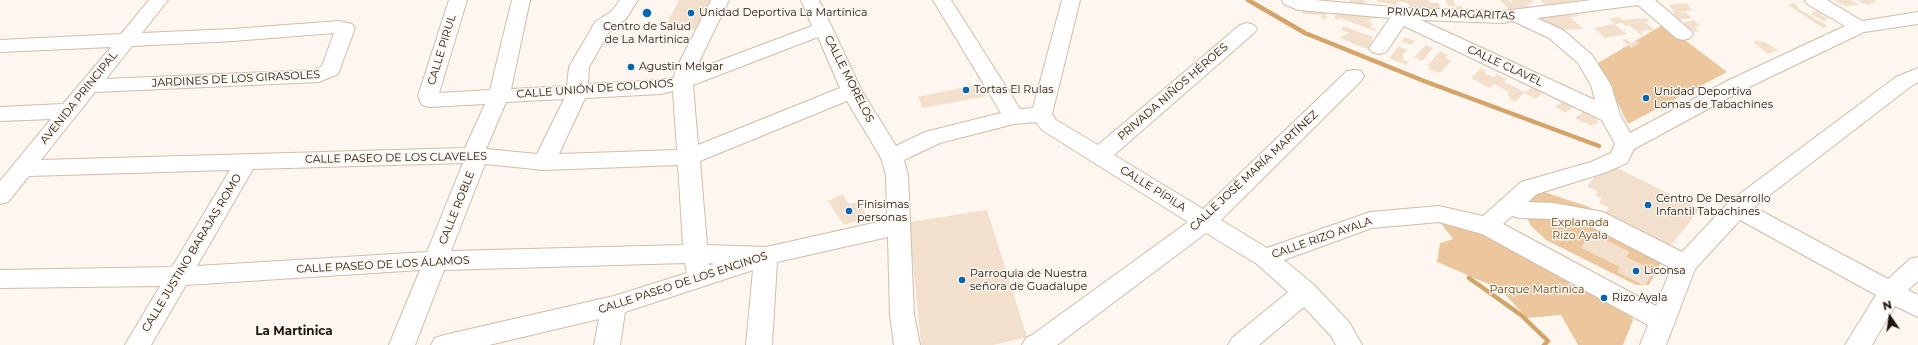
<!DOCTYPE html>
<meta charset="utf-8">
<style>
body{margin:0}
#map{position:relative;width:1918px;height:345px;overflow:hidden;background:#fef7ef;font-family:Montserrat,sans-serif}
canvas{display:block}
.north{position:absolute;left:1870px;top:297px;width:40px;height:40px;-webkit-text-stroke:3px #fef7ef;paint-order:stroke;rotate:347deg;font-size:11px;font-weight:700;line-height:16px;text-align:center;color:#1c160f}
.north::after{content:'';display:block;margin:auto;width:14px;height:18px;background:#1c160f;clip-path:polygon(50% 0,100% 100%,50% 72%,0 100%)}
</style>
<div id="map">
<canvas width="1918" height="345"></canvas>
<div class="north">N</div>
</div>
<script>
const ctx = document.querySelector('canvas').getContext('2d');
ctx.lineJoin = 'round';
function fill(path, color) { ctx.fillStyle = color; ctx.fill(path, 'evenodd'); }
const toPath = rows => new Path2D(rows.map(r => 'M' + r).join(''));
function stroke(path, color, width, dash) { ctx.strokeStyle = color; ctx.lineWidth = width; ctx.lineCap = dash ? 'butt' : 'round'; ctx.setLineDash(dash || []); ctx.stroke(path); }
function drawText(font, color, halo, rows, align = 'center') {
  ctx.font = font + ' Montserrat,sans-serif'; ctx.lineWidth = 3; ctx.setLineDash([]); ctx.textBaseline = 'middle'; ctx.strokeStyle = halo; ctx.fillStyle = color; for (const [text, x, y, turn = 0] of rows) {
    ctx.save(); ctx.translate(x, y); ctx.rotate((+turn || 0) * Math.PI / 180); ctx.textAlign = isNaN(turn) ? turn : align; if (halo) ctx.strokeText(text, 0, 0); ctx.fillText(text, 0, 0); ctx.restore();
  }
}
const green = toPath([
 [1664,24,1727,72,1628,124,1598,63],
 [1535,189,1589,207,1668,249,1649,285,1636,285,1546,240,1531,226,1524,212,1525,200],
 [1439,221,1471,225,1627,307,1633,320,1623,345,1578,345,1561,315,1527,318,1500,289,1437,262,1440,243,1453,239]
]);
const stream = toPath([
 [1248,0,1305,33,1424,81,1599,146],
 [1469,278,1521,315,1548,341,1544,345]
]);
const building = toPath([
 [679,0,718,0,703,30,665,27],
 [1350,0,1364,0,1365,4,1350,3],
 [1377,0,1429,0,1430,3,1439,3,1440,7,1445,9,1411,8,1409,4,1403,2,1397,2,1397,5,1390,4,1378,2],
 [1446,0,1453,0,1456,6,1462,6,1463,9,1472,9,1473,12,1458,11,1456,7,1448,6],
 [1500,0,1509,0,1510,2,1513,2,1511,0,1531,0,1534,3,1527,4,1530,7,1509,9],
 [1540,0,1579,0,1579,1,1545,5],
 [1834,0,1851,0,1860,5,1845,6],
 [1858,0,1874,0,1876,3,1870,2,1872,5,1863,4],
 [1687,3,1692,11,1679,12,1686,13,1692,18,1680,20,1672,13,1675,13,1669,5],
 [1794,3,1799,8,1797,8,1828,26,1823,28,1788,5],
 [1302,8,1325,11,1327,19,1322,19,1321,15,1303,14],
 [1818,11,1822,14,1820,14,1828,19,1823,21,1811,13],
 [1338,12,1345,14,1347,12,1378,17,1376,19,1372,18,1368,22,1373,24,1370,27,1376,29,1375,31,1340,18,1338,20,1334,18],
 [1567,14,1578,15,1579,16,1570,17,1583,29,1558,30,1537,19],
 [1619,17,1623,20,1646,18,1650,21,1645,22,1654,30,1641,31,1644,35,1641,35,1629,25,1625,26,1622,23,1615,24,1609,19],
 [1694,20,1700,26,1694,27,1699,31,1694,32,1683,22],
 [1614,24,1627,34,1605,38,1594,28],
 [1343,26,1373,37,1371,41,1372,42,1367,49,1340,38,1349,33,1341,30],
 [1405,37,1415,41,1411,45,1401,41],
 [1627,39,1630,43,1636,41,1640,43,1631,48,1622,40],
 [1757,40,1760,42,1763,41,1778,50,1768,54,1753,42],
 [1426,45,1433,48,1422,61,1414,57],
 [1399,46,1407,50,1402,55,1404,56,1402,59,1409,62,1406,65,1389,58],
 [1440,51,1448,55,1445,58,1451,61,1440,73,1428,69,1430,67,1428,65],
 [1481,68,1486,71,1485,74,1494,77,1497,74,1507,80,1504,82,1525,92,1515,102,1509,98,1511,96,1507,95,1509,92,1494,84,1490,88,1471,78],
 [978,84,987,96,923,108,918,97],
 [1532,87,1544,92,1536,99,1524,93],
 [1563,101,1574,106,1565,113,1555,107],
 [1584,111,1594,116,1598,123,1591,126,1586,122,1585,123,1575,118],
 [1611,165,1700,209,1668,249,1603,215,1609,208,1599,203,1602,199,1595,195,1598,192,1587,186,1600,171],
 [843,194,848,204,860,202,867,218,844,225,828,201],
 [987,210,1027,337,993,345,921,345,909,222],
 [1591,233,1630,252,1626,257,1654,270,1645,286,1617,272,1620,267,1581,248]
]);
const minor = toPath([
 [149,0,168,0,142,33,233,29,339,21,352,24,355,28,338,74,319,82,95,92,41,160,465,148,485,104,429,107,422,105,418,96,449,0,467,0,439,93,490,90,512,0,530,0,511,89,567,86,569,67,593,26,595,22,612,11,620,0,638,0,626,19,610,30,589,67,588,84,661,80,674,78,675,71,711,0,729,0,695,70,812,26,801,0,819,0,862,91,896,146,925,132,1001,113,933,0,951,0,1020,109,1033,108,1062,0,1080,0,1052,114,1056,120,1098,145,1240,25,1247,23,1254,25,1257,29,1254,33,1114,155,1203,209,1347,71,1354,70,1361,71,1364,76,1361,81,1221,220,1267,248,1370,212,1439,206,1483,216,1521,182,1591,162,1611,153,1615,144,1602,120,1404,26,1386,52,1379,54,1372,52,1369,48,1390,18,1298,10,1284,4,1282,0,1315,0,1403,8,1503,11,1592,0,1655,0,1690,30,1693,34,1690,38,1683,40,1676,38,1638,5,1537,18,1563,30,1592,55,1611,85,1620,115,1630,133,1729,80,1845,26,1807,4,1805,0,1827,0,1862,21,1918,12,1918,24,1864,32,1743,90,1634,149,1627,163,1607,172,1537,194,1528,202,1554,203,1603,212,1682,252,1729,202,1896,77,1918,68,1918,82,1910,87,1754,207,1888,279,1910,259,1918,257,1918,281,1908,290,1918,295,1918,317,1895,306,1872,345,1845,345,1876,295,1740,220,1695,269,1666,345,1640,345,1648,325,1482,234,1439,222,1372,228,1284,260,1314,285,1349,322,1362,345,1336,345,1331,336,1304,307,1259,345,1228,345,1232,338,1288,292,1257,264,1206,233,1057,345,1022,345,1026,338,1032,335,1188,222,1042,130,1036,122,1014,124,940,143,904,160,908,175,914,315,920,345,894,345,890,315,888,237,777,262,772,345,746,345,753,270,625,312,620,345,594,345,599,319,489,345,431,345,435,338,444,335,614,296,687,273,685,263,444,270,415,345,389,345,420,270,186,285,151,345,125,345,160,286,0,288,0,270,172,267,230,170,29,176,8,202,0,204,0,181,51,119,0,121,0,107,63,104,111,47,0,52,0,40,121,34,149,0],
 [1421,20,1503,23,1513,21,1549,38,1578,63,1591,85,1595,100,1421,20],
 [334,33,322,66,315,70,106,79,132,46,233,41,334,33],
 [818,37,840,88,698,145,693,85,818,37],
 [673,91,677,150,559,154,585,98,661,94,673,91],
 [564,99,537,154,486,149,506,102,564,99],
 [847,101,881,158,886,175,887,220,766,247,707,245,700,161,847,101],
 [463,163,427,252,197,266,253,169,463,163],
 [485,164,544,170,678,165,683,245,451,251,485,164],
 [1512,216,1520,218,1554,219,1590,226,1671,268,1656,306,1503,224,1512,216],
 [709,263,715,264,709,265,709,263]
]);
const markers = [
 [647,13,5,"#0267b3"],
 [691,13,4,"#0267b3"],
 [631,67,4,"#0267b3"],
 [966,90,4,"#0267b3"],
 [1646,98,4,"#0267b3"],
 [1648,205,4,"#0267b3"],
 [849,211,4,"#0267b3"],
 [1636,271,4,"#0267b3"],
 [962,280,4,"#0267b3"],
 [1604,298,4,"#0267b3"]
];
const poiNames = [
 ["Unidad Deportiva La Martínica",699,13],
 ["Centro de Salud",647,27,"center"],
 ["de La Martinica",647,40,"center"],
 ["Agustin Melgar",639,67],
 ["Tortas El Rulas",974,90],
 ["Unidad Deportiva",1654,92],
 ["Lomas de Tabachines",1654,105],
 ["Centro De Desarrollo",1656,199],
 ["Infantil Tabachines",1656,212],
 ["Finisimas",857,205],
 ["personas",857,218],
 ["Liconsa",1644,271],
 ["Parroquia de Nuestra",970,274],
 ["señora de Guadalupe",970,287],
 ["Rizo Ayala",1612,298]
];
const streetNames = [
 ["PRIVADA MARGARITAS",1451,14,2],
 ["CALLE PIRUL",442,50,-73],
 ["CALLE CLAVEL",1505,66,25],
 ["JARDINES DE LOS GIRASOLES",236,79,-3],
 ["CALLE MORELOS",849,79,63],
 ["CALLE UNIÓN DE COLONOS",595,89,-4],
 ["PRIVADA NIÑOS HÉROES",1173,92,-41],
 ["AVENIDA PRINCIPAL",79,98,-51],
 ["CALLE PASEO DE LOS CLAVELES",396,158,-1],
 ["CALLE JOSÉ MARÍA MARTÍNEZ",1254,171,-43],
 ["CALLE PÍPILA",1153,189,32],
 ["CALLE ROBLE",457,208,-68],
 ["CALLE RIZO AYALA",1322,238,-19],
 ["CALLE JUSTINO BARAJAS ROMO",192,253,-59],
 ["CALLE PASEO DE LOS ÁLAMOS",383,265,-3],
 ["CALLE PASEO DE LOS ENCINOS",683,283,-18]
];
const parkNames = [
 ["Explanada",1580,223],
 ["Rizo Ayala",1580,236],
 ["Parque Martinica",1537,290]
];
const neighbourhoodNames = [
 ["La Martinica",294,331]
];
fill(green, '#ecc79e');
stroke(stream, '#d4a368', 4.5);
fill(building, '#f2e0cc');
stroke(minor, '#cfbdaa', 2);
fill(minor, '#fff');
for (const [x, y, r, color] of markers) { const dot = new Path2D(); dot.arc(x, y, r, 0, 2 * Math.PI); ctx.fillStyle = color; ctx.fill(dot); stroke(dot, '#fef7ef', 1.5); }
drawText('11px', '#1c160f', '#fef7ef', poiNames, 'left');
drawText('11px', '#1c160f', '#fef7ef', streetNames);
drawText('11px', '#664416', '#fef7ef', parkNames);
drawText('bold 12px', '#1c160f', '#fef7ef', neighbourhoodNames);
</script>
